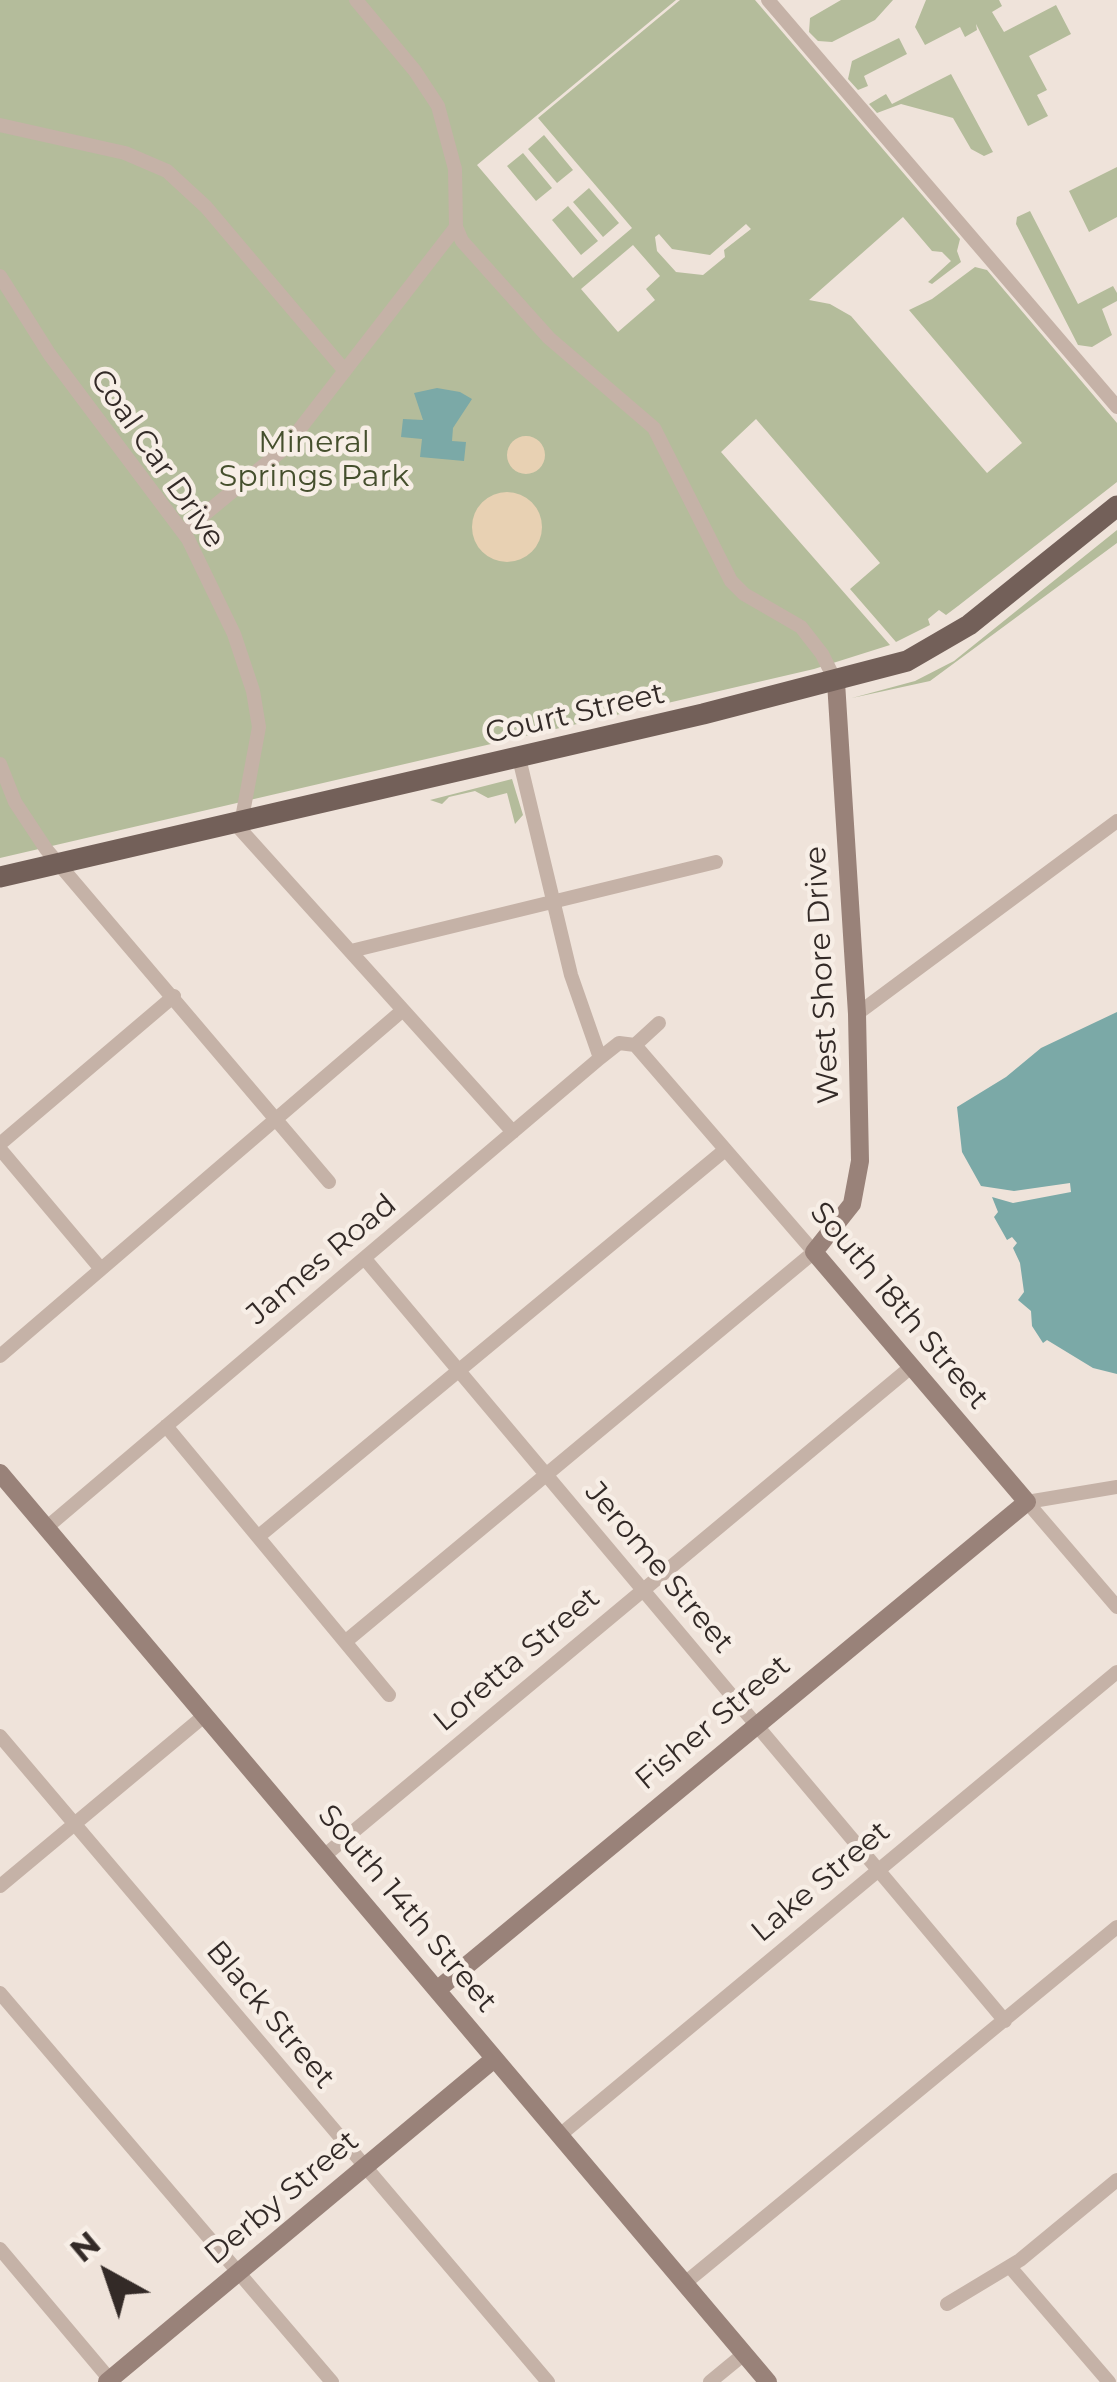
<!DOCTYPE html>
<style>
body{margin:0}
#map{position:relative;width:1117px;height:2382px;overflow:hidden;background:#efe3da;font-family:Montserrat,sans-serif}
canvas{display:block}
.north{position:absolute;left:48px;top:2214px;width:120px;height:120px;-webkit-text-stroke:9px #f7eee6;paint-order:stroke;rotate:320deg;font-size:33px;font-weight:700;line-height:48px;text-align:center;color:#332a27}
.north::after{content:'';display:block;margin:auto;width:42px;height:54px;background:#332a27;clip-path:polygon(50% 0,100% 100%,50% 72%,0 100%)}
</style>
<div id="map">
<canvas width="1117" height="2382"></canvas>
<div class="north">N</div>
</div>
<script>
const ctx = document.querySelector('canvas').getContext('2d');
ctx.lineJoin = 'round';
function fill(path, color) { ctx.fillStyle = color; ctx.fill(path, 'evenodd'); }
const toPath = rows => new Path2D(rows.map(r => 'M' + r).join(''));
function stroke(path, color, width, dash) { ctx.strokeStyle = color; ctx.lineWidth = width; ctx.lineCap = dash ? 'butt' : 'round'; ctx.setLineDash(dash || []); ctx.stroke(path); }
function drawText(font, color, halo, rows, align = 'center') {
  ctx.font = font + ' Montserrat,sans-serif'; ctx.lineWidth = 9; ctx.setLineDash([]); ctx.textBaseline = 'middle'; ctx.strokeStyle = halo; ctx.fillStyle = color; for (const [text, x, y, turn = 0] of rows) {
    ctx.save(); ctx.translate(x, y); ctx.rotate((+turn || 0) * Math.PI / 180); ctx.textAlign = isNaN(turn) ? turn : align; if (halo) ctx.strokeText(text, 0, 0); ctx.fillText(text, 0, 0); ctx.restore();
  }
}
const green = toPath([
 [0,0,676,0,477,165,573,278,632,228,538,118,680,0,755,0,960,239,957,251,961,262,932,284,928,282,951,261,942,252,932,251,903,217,809,300,830,304,851,316,987,473,1022,443,909,310,932,299,975,267,987,270,1117,423,1117,482,958,606,946,615,939,610,928,619,930,625,896,642,850,589,880,563,756,419,721,452,890,645,814,669,0,858],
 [746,224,751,229,724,250,725,257,703,275,676,272,657,251,655,237,659,234,672,249,710,255],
 [633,245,660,276,646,289,655,300,618,332,581,289],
 [841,0,893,0,875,20,832,42,818,41,809,32,810,18],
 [926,0,999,0,1002,6,992,12,1004,32,1056,5,1071,34,1029,56,1047,90,1037,95,1048,116,1028,126,976,24,977,30,965,37,960,27,925,45,915,27],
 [899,38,907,54,864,76,868,86,858,90,848,79,852,61],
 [951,74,993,152,984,156,971,149,953,118,901,104,877,113,869,104,886,94,892,104],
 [544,135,573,170,557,183,528,149],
 [523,153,552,188,536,201,507,166],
 [1117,167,1117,217,1089,232,1069,191],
 [589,188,619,223,603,237,573,202],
 [568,206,598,241,581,255,552,220],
 [1030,211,1078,304,1113,286,1117,293,1117,301,1102,309,1112,335,1092,347,1078,345,1016,224,1017,217],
 [1117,530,1117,543,930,681,852,698,915,681,954,661],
 [512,779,523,815,515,824,507,793,488,798,475,791,449,797,442,804,430,800]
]);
const sand = toPath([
 '507 455a19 19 0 1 1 38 0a19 19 0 1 1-38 0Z',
 '472 527a35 35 0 1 1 70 0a35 35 0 1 1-70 0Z'
]);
const water = toPath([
 [437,388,460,392,472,399,453,428,452,441,466,442,464,461,420,457,422,439,401,437,403,419,423,420,414,393],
 [1117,1012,1117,1374,1093,1368,1047,1340,1043,1343,1032,1326,1031,1311,1018,1300,1024,1292,1020,1263,1013,1248,1017,1243,1012,1237,1007,1240,994,1217,998,1212,992,1197,1013,1203,1071,1192,1070,1183,1014,1191,981,1186,962,1152,957,1107,1006,1077,1041,1048]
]);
const street = toPath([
 [356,0,415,71,438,106,455,169,456,227,462,241,549,338,654,428,731,581,744,594,801,627,822,654,836,682],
 [768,0,1117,407],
 [0,125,125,153,167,171,206,207,345,371],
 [0,276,50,355,188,539,234,634,253,691,259,727,240,829,513,1132],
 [183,532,285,448,456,227],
 [519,758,571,975,600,1058],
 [0,764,15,802,46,849,329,1182],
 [351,951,716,862],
 [857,1014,1117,821],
 [635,1045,659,1023],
 [0,1144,174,996],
 [0,1149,101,1269],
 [365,1259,1005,2021],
 [0,1356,403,1010],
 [166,1426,389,1695],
 [1117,1487,1027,1502,1117,1607],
 [46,1528,600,1058,619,1043,635,1045],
 [259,1536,725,1150],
 [345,1642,814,1252,635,1045],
 [0,1736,548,2382],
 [324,1856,911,1367],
 [0,1886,204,1716],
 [0,1993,332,2382],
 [560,2135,1117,1672],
 [0,2249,112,2382],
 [1010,2267,1109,2382],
 [685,2283,1117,1927],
 [947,2304,1020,2260,1117,2180],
 [710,2382,744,2354]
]);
const secondary = toPath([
 [0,1473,768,2382],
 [437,1990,1027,1502,814,1252,852,1204,860,1161,857,1014,836,682],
 [107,2382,494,2059]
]);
const primary = toPath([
 [0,877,703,714,907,661,969,625,1117,506]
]);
const parkNames = [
 ["Mineral",314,443],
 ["Springs Park",314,477]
];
const streetNames = [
 ["Coal Car Drive",157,459,55],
 ["Court Street",575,714,-13],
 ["West Shore Drive",823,975,-93],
 ["James Road",322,1260,-40],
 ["South 18th Street",899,1306,50],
 ["Jerome Street",659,1568,50],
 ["Loretta Street",517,1660,-40],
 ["Fisher Street",713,1723,-40],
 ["Lake Street",821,1882,-40],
 ["South 14th Street",407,1909,50],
 ["Black Street",270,2015,50],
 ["Derby Street",282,2198,-40]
];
fill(green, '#b4bc9b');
fill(sand, '#e8d1b3');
fill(water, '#7ba9a7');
stroke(street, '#c5b2a7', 14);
stroke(secondary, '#998279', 18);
stroke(primary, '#736059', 21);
drawText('30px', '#454f2d', '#f7eee6', parkNames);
drawText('30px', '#332a27', '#f7eee6', streetNames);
</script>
